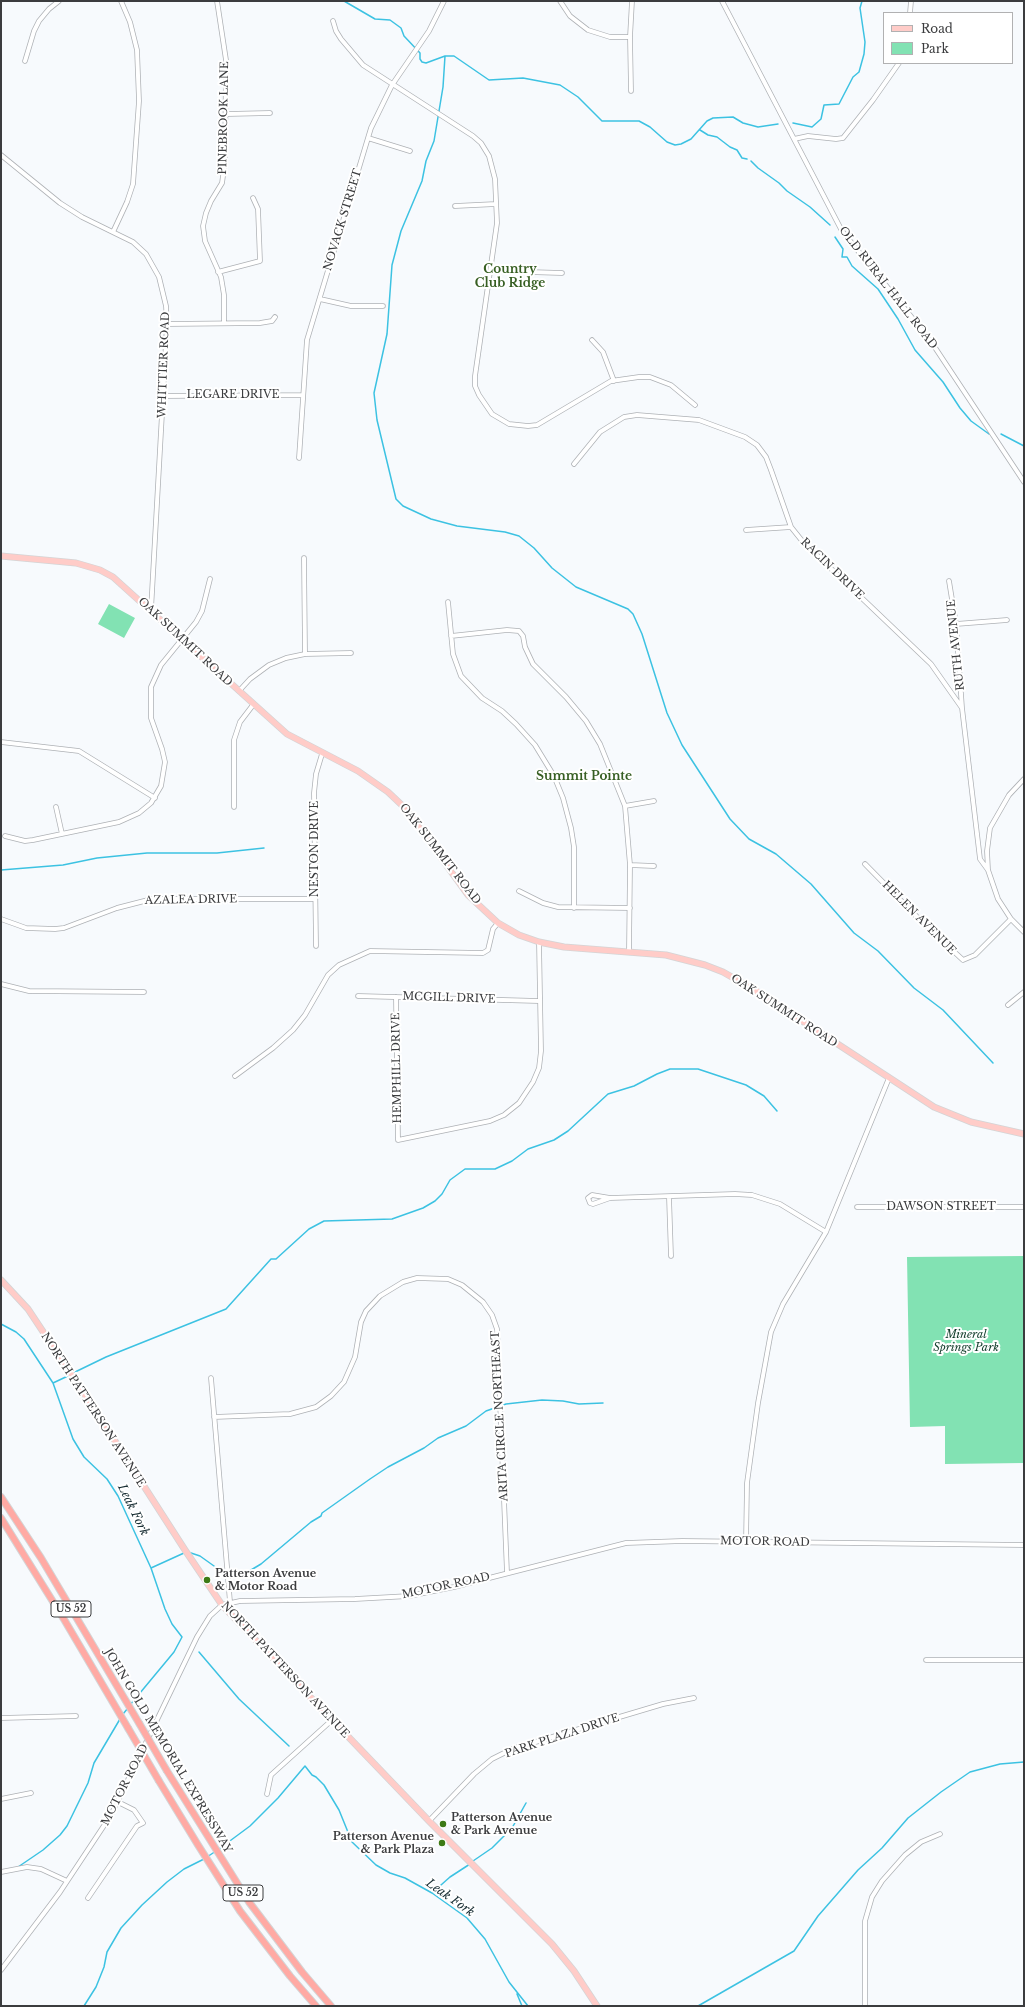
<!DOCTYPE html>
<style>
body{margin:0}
#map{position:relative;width:1025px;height:2007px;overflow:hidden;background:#f7fafd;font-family:"Libre Baskerville",serif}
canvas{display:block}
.frame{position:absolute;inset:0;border:2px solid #3b3c3e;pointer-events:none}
.legend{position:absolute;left:883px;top:12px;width:130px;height:52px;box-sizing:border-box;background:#fff;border:1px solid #b1b1b2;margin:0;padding:5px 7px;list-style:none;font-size:12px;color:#3b3c3e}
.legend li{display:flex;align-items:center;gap:8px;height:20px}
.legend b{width:20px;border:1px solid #b1b1b2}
</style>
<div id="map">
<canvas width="1025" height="2007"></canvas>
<div class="frame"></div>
<ul class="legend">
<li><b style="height:5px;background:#ffccc8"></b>Road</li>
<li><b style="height:11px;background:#82e2b3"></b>Park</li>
</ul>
</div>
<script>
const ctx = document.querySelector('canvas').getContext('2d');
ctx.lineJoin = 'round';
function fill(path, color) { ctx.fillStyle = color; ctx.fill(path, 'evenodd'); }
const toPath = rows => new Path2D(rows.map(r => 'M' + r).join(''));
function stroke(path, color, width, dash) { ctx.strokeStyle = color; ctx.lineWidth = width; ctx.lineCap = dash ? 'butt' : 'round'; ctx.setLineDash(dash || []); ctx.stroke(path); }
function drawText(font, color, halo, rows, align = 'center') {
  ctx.font = font + ' "Libre Baskerville",serif'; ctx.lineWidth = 4; ctx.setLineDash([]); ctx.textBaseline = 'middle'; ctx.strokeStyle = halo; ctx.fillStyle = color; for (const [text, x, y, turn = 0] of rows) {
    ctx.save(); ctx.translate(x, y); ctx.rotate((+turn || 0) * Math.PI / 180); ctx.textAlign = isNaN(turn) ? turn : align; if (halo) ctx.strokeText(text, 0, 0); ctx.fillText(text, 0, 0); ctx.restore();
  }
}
const green = toPath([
 [109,604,135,618,124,638,98,624],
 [1024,1256,1024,1463,945,1464,945,1426,910,1427,907,1257]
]);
const stream = toPath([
 [344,1,375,19,390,20,401,28,404,36,420,53,420,59,422,62,426,63,445,56,454,56,489,80,523,78,560,85,578,97,602,121,639,121,650,127,667,142,675,145,681,144,691,139,707,121,713,118,733,117,743,123,758,127,778,124],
 [445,56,443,87,434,141,426,161,422,181,401,231,392,265,387,334,374,393,377,420,396,499,403,506,431,519,457,526,505,532,519,536,534,548,552,568,576,587,628,609,633,614,642,634,667,713,682,745,730,819,749,839,776,854,811,884,854,933,878,951,914,988,943,1010,993,1063],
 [793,123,812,127,821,119,824,105,839,104,853,77,859,72,864,54,865,42,860,8,862,1],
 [700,130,708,135,717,137,730,147,737,150,742,158,747,159],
 [751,161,758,168,779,183,787,191,810,207,830,225],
 [835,237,843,249,842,257,847,257,852,266,878,289,898,319,915,350,943,382,960,408,971,421,989,434],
 [1001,434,1024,446],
 [1,870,63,865,97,858,147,853,217,853,264,848],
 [1,1324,16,1332,24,1339,53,1383,73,1439,84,1457,107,1479,118,1496,151,1568,165,1609,172,1624,182,1637,174,1652,130,1705],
 [73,1373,106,1357,226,1309,271,1259,276,1259,309,1229,324,1221,392,1219,423,1208,435,1201,442,1194,450,1180,465,1169,495,1169,512,1161,528,1149,554,1140,568,1131,608,1094,634,1086,657,1074,670,1069,698,1069,746,1085,764,1096,777,1111],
 [53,1383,70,1375],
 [188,1552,200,1556,221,1571,235,1574,246,1573,261,1564,311,1522,321,1516,322,1513,370,1479,388,1467,424,1448,438,1438,466,1426,486,1411,506,1404,542,1400,563,1401,579,1404,603,1403],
 [151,1568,184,1553],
 [199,1652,239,1699,289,1746],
 [123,1714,128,1708],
 [219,1849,250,1826,278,1798,305,1766,312,1775,316,1777,324,1785,339,1810,352,1842,376,1865,390,1873,405,1878,432,1893,467,1918,485,1939,509,1982,528,2006],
 [207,1857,216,1851],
 [473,1861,492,1848,512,1828,526,1803],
 [18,1867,43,1850,60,1835,67,1826,88,1783,94,1763,120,1719],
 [432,1893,450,1877,470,1864],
 [517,1994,522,2006],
 [84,2006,96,1987,104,1967,107,1952,121,1928,142,1905,167,1882,184,1869,204,1859],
 [698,2006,794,1951,818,1916,858,1870,882,1848,908,1818,941,1792,970,1772,1000,1764,1024,1762]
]);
const minor = toPath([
 [217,1,226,60,225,162,222,183,211,201,206,213,203,226,205,241,221,277,224,295,224,323],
 [560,1,570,16,588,30,610,37,630,37],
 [722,1,842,231,930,340,1024,482],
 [910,13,911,1],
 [333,21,336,31,341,39,363,65,473,136,481,143,489,156,495,179,497,223,475,376,475,386,479,395,492,414,509,424,528,426,537,425,611,381,639,377,650,377,671,385,695,405],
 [25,61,34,31,39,21,49,9,59,1],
 [631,91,630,37,632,1],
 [227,114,270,113],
 [368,138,410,151],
 [794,139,808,136,836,139,843,138,873,100,899,63],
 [1,155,60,203,82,217,133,242,146,254,159,277,166,306,167,324,151,610],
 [455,206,496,204],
 [113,232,127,202,133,184,139,101,137,50,130,22,121,1],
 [491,268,529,272,562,273],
 [218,272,260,261,258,209,253,198],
 [320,299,351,306,383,306],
 [167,324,260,323,272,321,275,317],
 [592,340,603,352,614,381],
 [163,396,303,395],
 [299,458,307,340,371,128,392,85,429,31,444,1],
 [574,464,600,432,624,417,637,415,699,420,745,437,757,445,766,457,771,470,791,527,803,542,931,664,962,708,980,859,988,870],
 [746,530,791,527],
 [304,558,305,654],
 [949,581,956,624,962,708],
 [448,602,453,654,461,676,482,698,502,711,516,724,535,745,554,776,563,798,571,828,574,847,574,908],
 [956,624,1007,620],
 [451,636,507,630,519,631,523,636,525,647,533,664,566,697,586,721,600,744,625,806,630,865,629,952],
 [239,691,250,679,269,665,286,658,305,654,351,653],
 [1,742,79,751,155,798],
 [1024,779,1009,795,990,828,987,851,988,870,998,899,1011,919,1024,932],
 [625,806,654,801],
 [56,807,62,834],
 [234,807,234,740,240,722,253,705],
 [5,836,25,841,33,840,119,822,139,813,151,803,161,786,165,762,162,749,151,718,151,687,161,665,196,622,202,611,210,579],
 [865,864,921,921,963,960,975,955,1011,919],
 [630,865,654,866],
 [519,891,543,903,558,907,630,908],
 [1,919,26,928,55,929,64,928,117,908,152,899,315,899],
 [316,946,314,793,316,774,322,754],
 [1,984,29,991,144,992],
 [358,996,539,1001],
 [396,997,398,1140,490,1121,504,1115,519,1103,533,1082,539,1068,541,1051,539,942],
 [1008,1005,1024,992],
 [235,1076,273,1048,293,1030,305,1015,328,975,339,965,370,951,483,953,488,950,493,929,498,923],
 [669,1197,671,1256],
 [610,1198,593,1204,590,1203,588,1198,592,1195,610,1198,735,1194,752,1195,780,1204,826,1232],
 [857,1207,1024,1207],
 [211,1378,230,1602],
 [214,1417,290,1414,316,1407,331,1396,344,1382,355,1357,361,1322,366,1311,380,1296,403,1282,417,1278,448,1279,462,1285,483,1302,492,1315,497,1329,507,1573],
 [746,1542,747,1483,758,1403,771,1332,783,1304,826,1232,889,1078],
 [926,1660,1024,1660],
 [1,1718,76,1716],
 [267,1794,271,1775,332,1720],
 [1,1799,31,1793],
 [429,1821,474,1774,492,1759,512,1749,663,1704,694,1698],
 [1,1872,27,1867,41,1869,67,1881],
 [88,1898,137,1826,143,1823,134,1810,118,1802],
 [1,1970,60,1892,111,1815,197,1637,210,1616,222,1605,240,1601,355,1599,409,1596,454,1587,626,1543,682,1541,1024,1545],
 [865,2006,865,1921,872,1897,882,1881,905,1855,921,1842,940,1834]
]);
const major = toPath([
 [1,556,76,563,100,570,113,577,287,734,358,771,388,792,406,809,468,895,498,923,519,935,539,942,564,947,666,955,705,965,723,972,758,992,934,1107,971,1122,1024,1134],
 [1,1280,28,1309,95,1410,185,1550,222,1605,429,1821,552,1944,574,1971,597,2006]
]);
const highway = toPath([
 [1,1497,41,1558,139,1723],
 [1,1518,65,1621,128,1728],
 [167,1771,249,1902,302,1972,331,2006],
 [159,1781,198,1845,240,1911,290,1976,316,2006]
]);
const highwayBridge = toPath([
 [139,1723,167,1771],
 [128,1728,159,1781]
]);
const markers = [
 [207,1580,4,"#3d7a15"],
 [443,1824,4,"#3d7a15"],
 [442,1843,4,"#3d7a15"]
];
const shields = [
 [71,1609,40],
 [243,1893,40]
];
const shieldNames = [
 ["US 52",71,1609],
 ["US 52",243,1893]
];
const streetNames = [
 ["PINEBROOK LANE",224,118,-89],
 ["NOVACK STREET",343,220,-73],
 ["OLD RURAL HALL ROAD",888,288,52],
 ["WHITTIER ROAD",164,365,-88],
 ["LEGARE DRIVE",233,395],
 ["RACIN DRIVE",832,569,44],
 ["OAK SUMMIT ROAD",185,642,43],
 ["RUTH AVENUE",956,645,-96],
 ["NESTON DRIVE",315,849,-90],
 ["OAK SUMMIT ROAD",440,854,52],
 ["AZALEA DRIVE",191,900,-1],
 ["HELEN AVENUE",919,918,45],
 ["MCGILL DRIVE",449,998,2],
 ["OAK SUMMIT ROAD",784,1011,33],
 ["HEMPHILL DRIVE",397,1068,-91],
 ["DAWSON STREET",941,1207],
 ["NORTH PATTERSON AVENUE",93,1410,57],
 ["ARITA CIRCLE NORTHEAST",500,1416,-93],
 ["MOTOR ROAD",765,1542,1],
 ["MOTOR ROAD",446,1586,-12],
 ["NORTH PATTERSON AVENUE",285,1670,47],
 ["PARK PLAZA DRIVE",562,1736,-18],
 ["JOHN GOLD MEMORIAL EXPRESSWAY",168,1751,59],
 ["MOTOR ROAD",125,1785,-63]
];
const parkNames = [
 ["Mineral",966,1335],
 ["Springs Park",966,1348]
];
const poiNames = [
 ["Patterson Avenue",215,1574],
 ["& Motor Road",215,1587],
 ["Patterson Avenue",451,1818],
 ["& Park Avenue",451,1831],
 ["Patterson Avenue",434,1837,"right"],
 ["& Park Plaza",434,1850,"right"]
];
const neighbourhoodNames = [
 ["Country",510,270],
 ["Club Ridge",510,284],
 ["Summit Pointe",584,777]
];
const waterNames = [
 ["Leak Fork",133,1510,64],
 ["Leak Fork",450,1898,35]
];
fill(green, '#82e2b3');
stroke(stream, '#3cc2e2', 1.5);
stroke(minor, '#aeb1b5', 5.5);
stroke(major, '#d4d4d5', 7);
stroke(highway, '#d4d4d5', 8);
stroke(minor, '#fff', 4);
stroke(major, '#ffccc8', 5.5);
stroke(highway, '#ffaaa4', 6);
stroke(highwayBridge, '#d4d4d5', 8, []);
stroke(highwayBridge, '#ffaaa4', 6);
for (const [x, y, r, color] of markers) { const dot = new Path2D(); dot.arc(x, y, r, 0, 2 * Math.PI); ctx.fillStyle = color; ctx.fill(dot); stroke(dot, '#fff', 1.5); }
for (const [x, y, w] of shields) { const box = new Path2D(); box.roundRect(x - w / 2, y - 8, w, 16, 3); ctx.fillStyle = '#fff'; ctx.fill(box); stroke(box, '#3b3c3e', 1); }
drawText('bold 10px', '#3b3c3e', null, shieldNames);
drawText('11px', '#3b3c3e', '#fff', streetNames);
drawText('italic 11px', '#0d3a27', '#fff', parkNames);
drawText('bold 11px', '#3b3c3e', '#fff', poiNames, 'left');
drawText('bold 12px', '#375f23', '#fff', neighbourhoodNames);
drawText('italic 12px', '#192f35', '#fff', waterNames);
</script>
